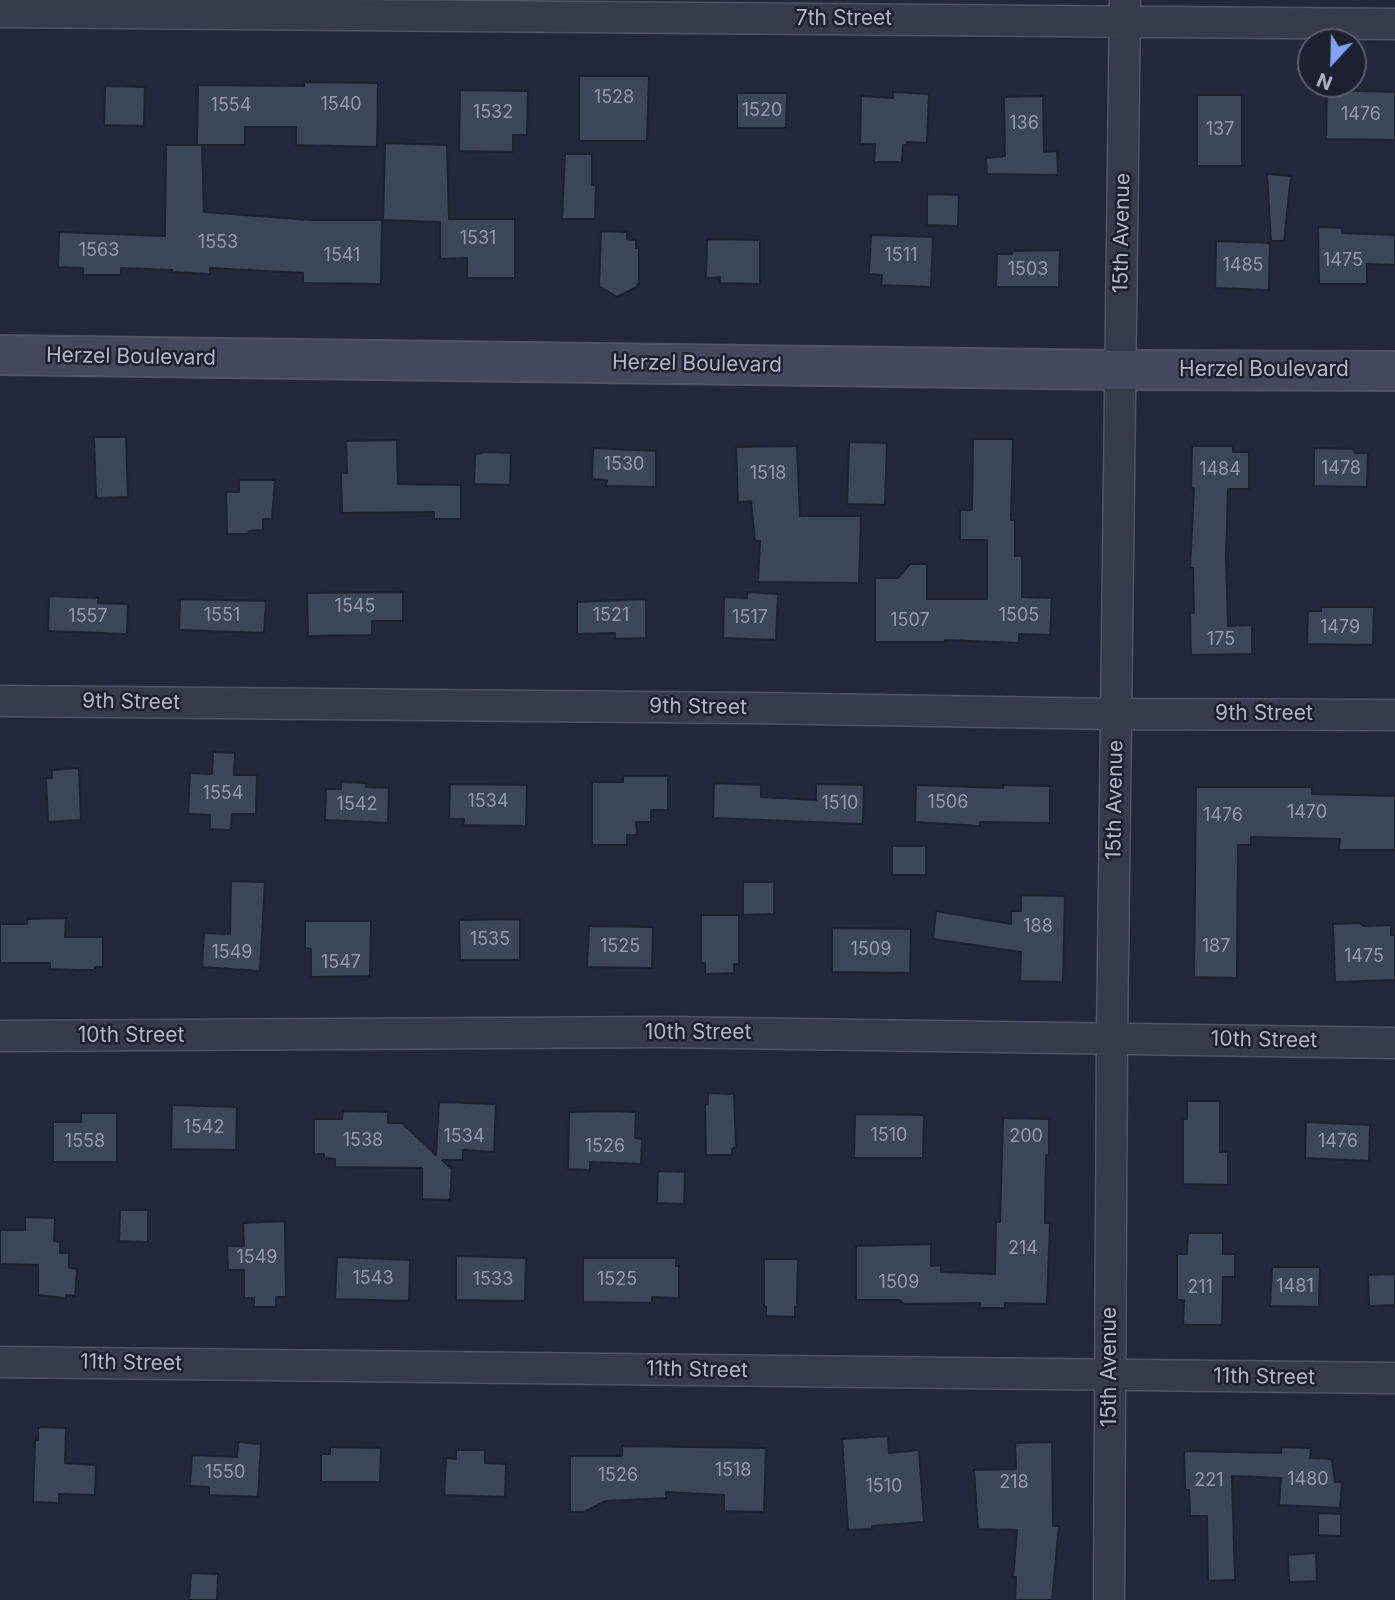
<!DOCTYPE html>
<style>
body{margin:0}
#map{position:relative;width:1395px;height:1600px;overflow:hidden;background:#202839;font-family:Inter,sans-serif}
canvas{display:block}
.north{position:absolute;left:1297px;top:28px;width:70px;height:70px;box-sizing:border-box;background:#1a202e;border:2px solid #565c6b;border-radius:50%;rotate:202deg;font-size:19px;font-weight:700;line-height:28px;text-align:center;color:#afb5c6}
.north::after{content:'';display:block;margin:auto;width:24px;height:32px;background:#80a2fa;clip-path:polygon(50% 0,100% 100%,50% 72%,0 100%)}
</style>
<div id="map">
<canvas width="1395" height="1600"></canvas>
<div class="north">N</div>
</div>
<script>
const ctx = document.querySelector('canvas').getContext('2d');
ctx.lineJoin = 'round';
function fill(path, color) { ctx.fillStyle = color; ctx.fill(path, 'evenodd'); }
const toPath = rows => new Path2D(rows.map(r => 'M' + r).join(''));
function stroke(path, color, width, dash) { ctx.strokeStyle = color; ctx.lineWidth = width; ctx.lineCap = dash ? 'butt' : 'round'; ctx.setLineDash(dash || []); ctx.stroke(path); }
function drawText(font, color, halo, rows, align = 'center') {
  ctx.font = font + ' Inter,sans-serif'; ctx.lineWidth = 5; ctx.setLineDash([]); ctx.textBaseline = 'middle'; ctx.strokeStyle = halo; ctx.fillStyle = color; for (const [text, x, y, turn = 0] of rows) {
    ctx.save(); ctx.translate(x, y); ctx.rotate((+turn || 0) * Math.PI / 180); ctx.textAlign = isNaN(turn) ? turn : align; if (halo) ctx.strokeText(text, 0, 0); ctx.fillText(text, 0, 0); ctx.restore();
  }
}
const building = toPath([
 [579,76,649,76,647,141,579,141,579,76],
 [304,82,378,83,377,147,296,145,296,127,245,127,245,145,202,145,204,212,311,220,382,220,381,284,303,283,303,273,210,268,210,274,171,272,172,270,121,268,121,275,83,275,83,268,58,267,59,232,165,236,166,145,200,145,197,145,198,85,304,86,304,82],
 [105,86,145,87,144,126,104,125,105,86],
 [460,90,528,91,527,135,513,135,513,152,459,151,460,90],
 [1327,90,1395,92,1395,140,1326,139,1327,90],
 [893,92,929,94,927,143,907,142,907,145,903,145,902,162,874,162,875,144,860,144,861,96,893,98,893,92],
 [737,93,787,93,786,128,737,128,737,93],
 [1197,95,1242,95,1242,166,1197,166,1197,95],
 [1043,96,1044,152,1057,151,1058,175,987,174,986,158,1005,156,1004,97,1043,96],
 [385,143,447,145,449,219,515,219,515,278,467,278,467,258,440,259,440,222,383,220,385,143],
 [565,154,592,154,592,185,596,185,595,219,562,219,565,154],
 [1267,174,1291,176,1284,241,1271,241,1267,174],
 [927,194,959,195,958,226,927,225,927,194],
 [1318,227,1342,228,1342,233,1395,235,1395,265,1367,264,1367,284,1319,284,1318,227],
 [601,231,627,232,627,239,636,240,636,248,639,247,639,282,635,288,617,297,599,286,601,231],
 [871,235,933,237,931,287,881,285,882,275,869,274,871,235],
 [707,239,760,240,760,284,720,283,720,277,706,278,707,239],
 [1216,241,1270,243,1269,290,1215,288,1216,241],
 [1060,250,1059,287,996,287,997,254,1012,254,1012,251,1060,250],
 [94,437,126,437,128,497,96,498,94,437],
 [973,439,1013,439,1011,520,1015,520,1015,556,1022,556,1022,597,1052,598,1050,635,1019,634,1019,643,945,640,945,642,875,642,875,578,898,578,910,564,927,564,927,599,987,599,987,540,960,540,960,510,972,510,973,439],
 [397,440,398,484,461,485,461,519,434,519,434,512,342,513,341,473,347,473,346,441,397,440],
 [849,442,887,443,885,505,847,504,849,442],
 [797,446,800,516,861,516,859,583,758,582,760,541,755,541,751,501,738,502,736,447,797,446],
 [1192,446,1233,446,1233,452,1249,452,1249,489,1228,489,1226,558,1228,626,1252,625,1252,654,1191,655,1190,613,1194,613,1193,568,1190,568,1194,489,1191,488,1192,446],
 [593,448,656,451,656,487,606,486,607,480,592,479,593,448],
 [1314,448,1354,449,1355,453,1368,453,1367,487,1314,486,1314,448],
 [485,452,511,453,510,485,474,484,475,454,485,452],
 [239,480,275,480,272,519,263,519,263,530,249,531,248,534,227,534,226,492,239,492,239,480],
 [403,592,403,621,372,621,372,635,308,636,307,593,403,592],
 [747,592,778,594,776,640,723,638,724,597,747,598,747,592],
 [49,596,98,598,98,603,128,604,127,634,48,631,49,596],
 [180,599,266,601,264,633,179,630,180,599],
 [646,599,646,638,615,639,615,633,577,634,577,602,646,599],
 [1321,607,1374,607,1373,645,1307,644,1308,611,1321,611,1321,607],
 [213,752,235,753,234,775,257,775,256,814,232,814,231,830,210,829,210,815,188,814,190,773,212,774,213,752],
 [79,768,81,820,48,822,46,778,52,778,52,770,79,768],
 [623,776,668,776,668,810,651,810,651,822,636,822,637,835,627,835,627,845,592,845,592,782,623,782,623,776],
 [341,782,366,783,366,787,389,788,388,823,325,820,326,789,341,789,341,782],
 [714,783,761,785,761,797,816,800,816,784,864,785,863,824,713,818,714,783],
 [450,784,527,785,526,826,463,825,464,819,449,819,450,784],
 [916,785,1003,788,1003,785,1050,786,1050,823,980,822,980,826,915,822,916,785],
 [1196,787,1312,787,1312,794,1395,796,1395,850,1339,850,1340,839,1251,837,1251,845,1238,845,1237,978,1194,977,1196,787],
 [892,846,926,846,926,875,892,875,892,846],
 [231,881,265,882,260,971,202,967,204,933,230,934,231,881],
 [743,882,774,882,774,914,743,915,743,882],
 [1021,895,1065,896,1063,982,1020,981,1021,952,933,939,936,911,1011,924,1011,911,1021,911,1021,895],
 [701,915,739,915,739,964,734,964,734,973,705,974,705,963,701,963,701,915],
 [66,918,65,937,103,937,103,967,95,967,95,970,78,970,50,969,50,963,0,963,0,924,27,924,27,919,66,918],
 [520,919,520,960,460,960,459,920,520,919],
 [305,921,371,921,370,976,311,977,311,949,305,948,305,921],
 [1359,923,1364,926,1391,925,1391,935,1395,935,1395,980,1335,982,1333,924,1359,923],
 [589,926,653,927,652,968,587,967,589,926],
 [832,928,911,929,910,973,832,972,832,928],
 [708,1093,734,1094,736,1147,732,1149,732,1155,706,1155,705,1105,708,1103,708,1093],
 [1187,1101,1220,1101,1220,1152,1228,1152,1228,1185,1183,1184,1183,1119,1187,1119,1187,1101],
 [439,1102,496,1104,494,1152,463,1150,463,1160,442,1160,452,1169,450,1200,422,1199,422,1168,335,1167,335,1159,324,1158,324,1154,314,1154,314,1119,342,1119,343,1111,388,1112,388,1123,402,1123,436,1155,439,1102],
 [172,1105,237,1107,236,1150,171,1149,172,1105],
 [614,1111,636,1112,635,1138,642,1139,641,1164,590,1162,590,1170,568,1169,569,1112,614,1111],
 [81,1113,117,1113,117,1162,53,1162,53,1122,81,1122,81,1113],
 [855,1114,924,1115,923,1158,854,1158,855,1114],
 [1003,1118,1049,1119,1049,1155,1046,1155,1045,1223,1050,1223,1047,1304,1005,1303,1005,1308,980,1308,980,1303,904,1304,900,1300,856,1300,856,1246,931,1244,931,1266,941,1265,941,1272,995,1274,996,1222,1000,1222,1003,1118],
 [1306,1122,1370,1125,1369,1161,1305,1158,1306,1122],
 [658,1171,685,1172,684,1204,657,1203,658,1171],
 [120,1210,148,1210,148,1242,119,1241,120,1210],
 [25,1217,55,1218,54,1241,60,1242,60,1253,69,1253,69,1268,77,1269,75,1296,66,1295,66,1298,38,1295,38,1265,0,1264,0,1230,25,1230,25,1217],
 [285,1221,286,1297,276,1297,276,1307,254,1307,254,1298,244,1298,244,1270,228,1270,227,1246,244,1246,243,1223,285,1221],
 [1188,1233,1223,1233,1223,1254,1235,1254,1235,1277,1223,1277,1222,1325,1183,1325,1184,1300,1177,1300,1177,1254,1187,1254,1188,1233],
 [456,1256,526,1258,525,1301,456,1300,456,1256],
 [337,1257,410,1260,409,1301,335,1299,337,1257],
 [583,1258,676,1258,676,1266,679,1266,679,1298,652,1297,652,1303,583,1302,583,1258],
 [764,1259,798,1259,797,1307,795,1307,795,1317,766,1316,766,1307,764,1305,764,1259],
 [1272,1267,1320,1267,1319,1307,1270,1306,1272,1267],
 [1395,1274,1395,1305,1369,1306,1368,1275,1395,1274],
 [42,1427,66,1428,65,1463,96,1465,95,1495,59,1494,59,1503,33,1502,35,1440,38,1440,38,1428,42,1427],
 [888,1436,889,1453,919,1450,924,1522,872,1526,872,1529,848,1530,842,1439,888,1436],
 [238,1442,261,1444,258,1497,209,1495,209,1487,190,1486,192,1455,237,1457,238,1442],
 [1052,1442,1053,1526,1059,1526,1052,1600,1015,1600,1016,1577,1013,1577,1017,1530,978,1529,974,1470,1016,1469,1015,1443,1052,1442],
 [622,1446,766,1448,764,1512,724,1511,724,1495,666,1492,666,1498,606,1501,584,1512,570,1512,570,1456,622,1456,622,1446],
 [330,1447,381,1448,380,1482,321,1482,321,1454,330,1454,330,1447],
 [1281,1447,1311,1448,1310,1458,1332,1459,1335,1482,1342,1482,1340,1508,1279,1505,1281,1478,1232,1476,1235,1580,1208,1581,1207,1516,1190,1516,1189,1490,1185,1490,1184,1451,1281,1453,1281,1447],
 [456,1450,485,1450,485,1463,506,1464,505,1497,444,1495,446,1458,456,1459,456,1450],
 [1318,1513,1341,1514,1341,1536,1318,1535,1318,1513],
 [1316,1553,1317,1581,1289,1582,1288,1555,1316,1553],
 [191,1573,218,1574,217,1600,189,1600,191,1573]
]);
const street = toPath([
 [0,12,1395,24],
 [0,701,751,708,1116,714,1395,715],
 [0,1036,665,1032,1395,1043],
 [0,1362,1395,1378],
 [1109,1600,1112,1037,1125,0]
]);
const secondary = toPath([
 [0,355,1120,370,1395,371]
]);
const numberNames = [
 ["1528",614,98],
 ["1540",341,105],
 ["1554",231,106],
 ["1520",762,111],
 ["1532",493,113],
 ["1476",1361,115],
 ["136",1024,124],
 ["137",1220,130],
 ["1531",478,239],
 ["1553",218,243],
 ["1563",99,251],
 ["1541",342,256],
 ["1511",901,256],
 ["1475",1343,261],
 ["1485",1243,266],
 ["1503",1028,270],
 ["1530",624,465],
 ["1478",1341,469],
 ["1484",1220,470],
 ["1518",768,474],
 ["1545",355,607],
 ["1551",222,616],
 ["1521",611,616],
 ["1505",1019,616],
 ["1557",88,617],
 ["1517",750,618],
 ["1507",910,621],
 ["1479",1340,628],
 ["175",1221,640],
 ["1554",223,794],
 ["1534",488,802],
 ["1506",948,803],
 ["1510",840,804],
 ["1542",357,805],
 ["1470",1307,813],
 ["1476",1223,816],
 ["188",1038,927],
 ["1535",490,940],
 ["1525",620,947],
 ["187",1216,947],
 ["1509",871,950],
 ["1549",232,953],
 ["1475",1364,957],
 ["1547",341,963],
 ["1542",204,1128],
 ["1510",889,1136],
 ["1534",464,1137],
 ["200",1026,1137],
 ["1538",363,1141],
 ["1558",85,1142],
 ["1476",1338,1142],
 ["1526",605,1147],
 ["214",1023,1249],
 ["1549",257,1258],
 ["1543",373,1279],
 ["1533",493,1280],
 ["1525",617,1280],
 ["1509",899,1283],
 ["1481",1295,1287],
 ["211",1200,1288],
 ["1518",733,1471],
 ["1550",225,1473],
 ["1526",618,1476],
 ["1480",1308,1480],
 ["221",1209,1481],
 ["218",1014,1483],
 ["1510",884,1487]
];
const streetNames = [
 ["7th Street",844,19],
 ["15th Avenue",1122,233,-89],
 ["Herzel Boulevard",131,357,1],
 ["Herzel Boulevard",697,364,1],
 ["Herzel Boulevard",1264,370],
 ["9th Street",131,702,1],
 ["9th Street",698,707,1],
 ["9th Street",1264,714],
 ["15th Avenue",1115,800,-89],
 ["10th Street",698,1033],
 ["10th Street",131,1036],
 ["10th Street",1264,1040,1],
 ["11th Street",131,1363,1],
 ["15th Avenue",1110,1367,-90],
 ["11th Street",697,1370,1],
 ["11th Street",1264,1377,1]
];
fill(building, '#3c4659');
stroke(building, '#1c2230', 2);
stroke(street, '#4f5564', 33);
stroke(secondary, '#4f5564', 42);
stroke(street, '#343b4a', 30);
stroke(secondary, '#42495d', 38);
drawText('18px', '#9299ab', null, numberNames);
drawText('21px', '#afb5c6', '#1a202e', streetNames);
</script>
